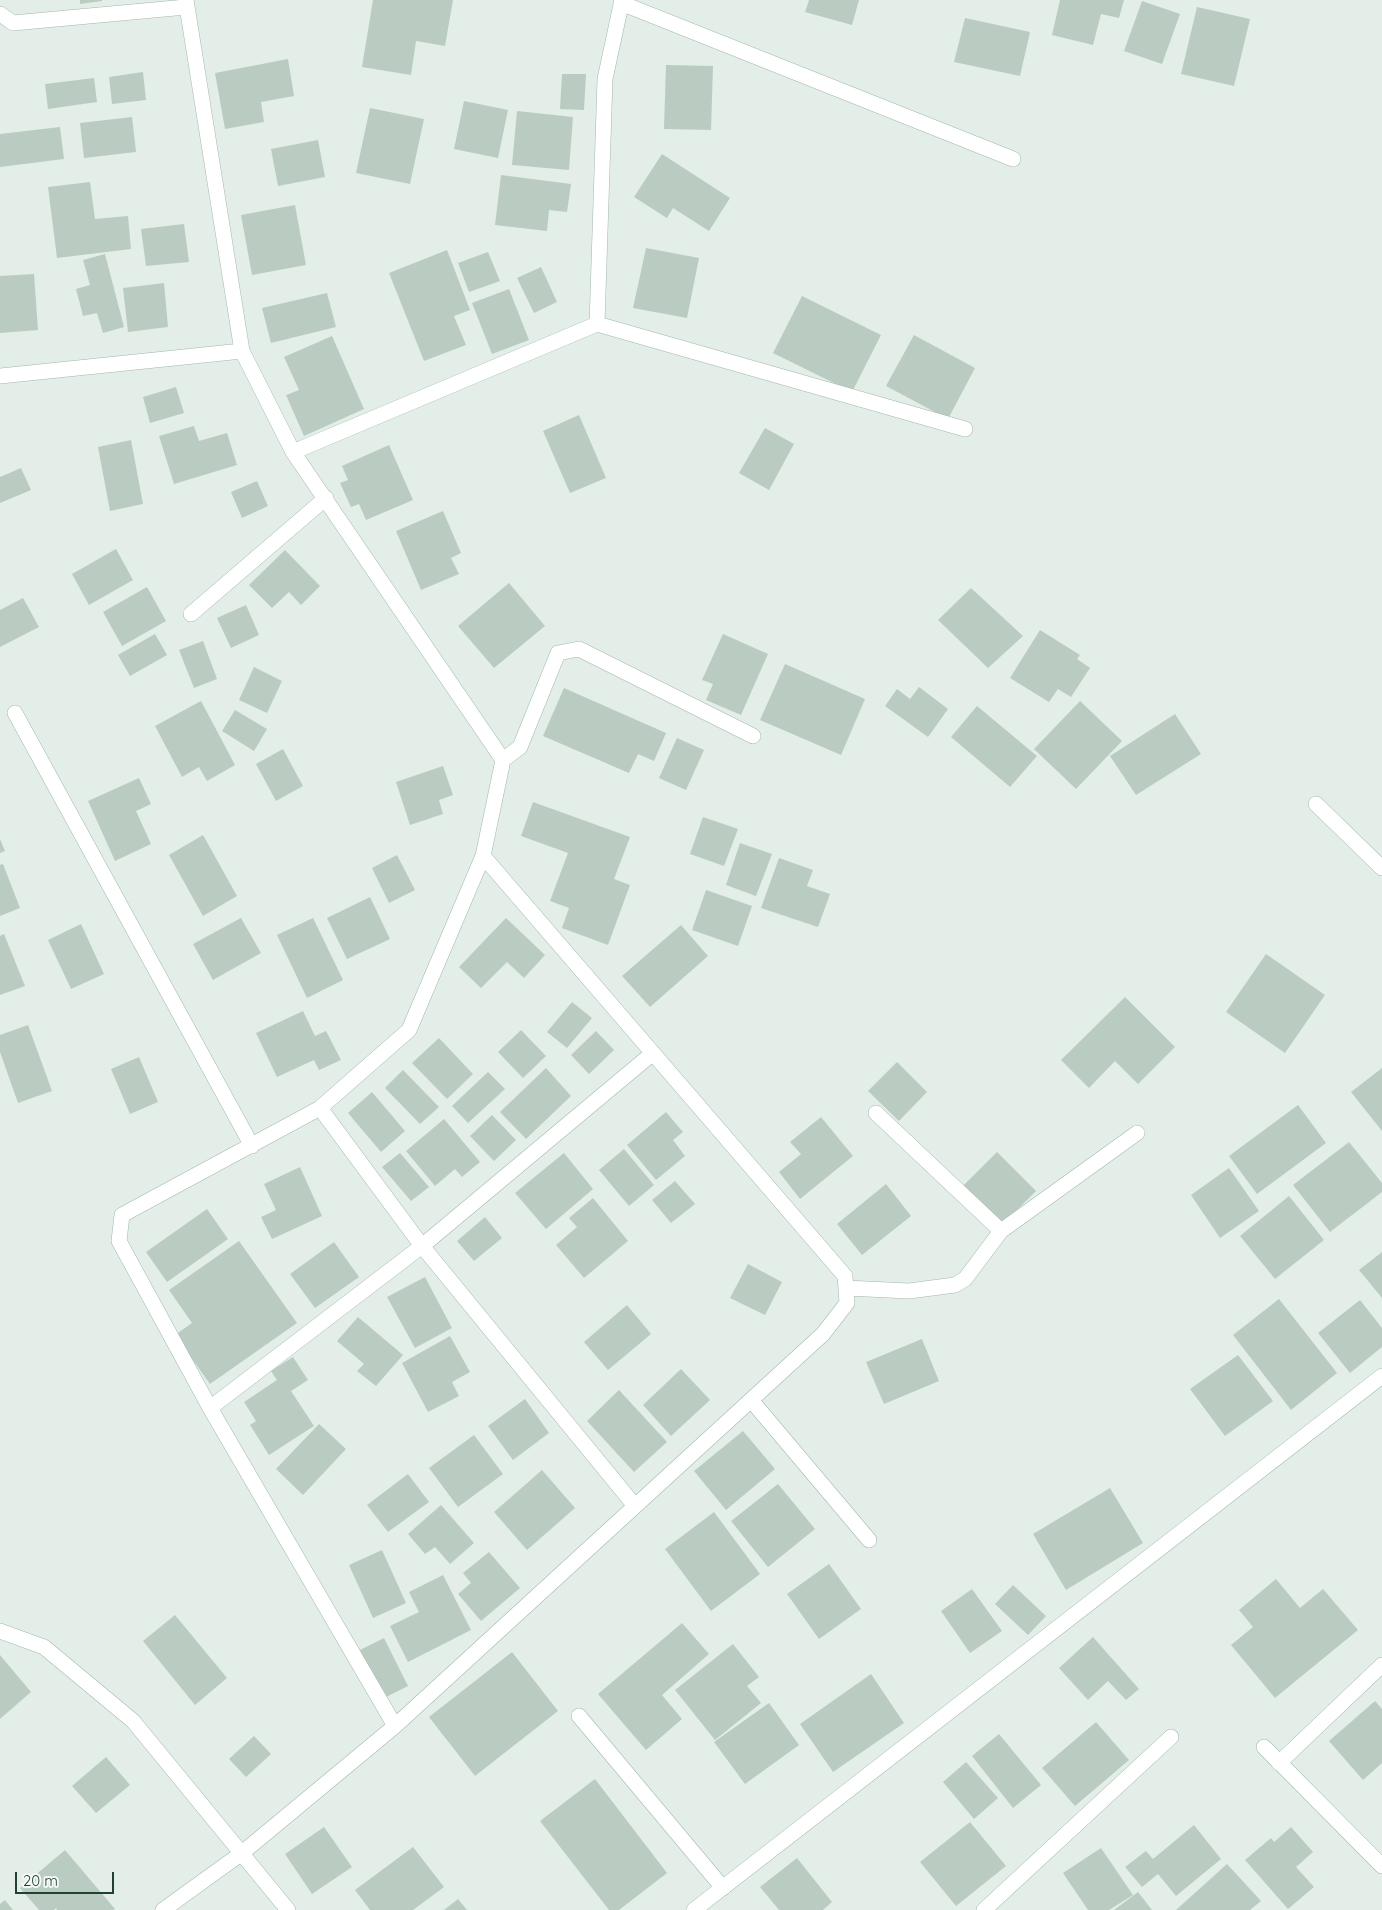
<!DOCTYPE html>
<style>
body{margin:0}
#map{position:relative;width:1382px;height:1910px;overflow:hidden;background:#e2eee7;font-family:Quicksand,sans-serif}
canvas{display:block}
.scale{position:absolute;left:15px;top:1872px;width:99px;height:22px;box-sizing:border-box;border:2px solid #204133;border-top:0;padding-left:6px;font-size:15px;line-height:18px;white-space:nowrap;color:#204133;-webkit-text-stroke:4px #f3faf5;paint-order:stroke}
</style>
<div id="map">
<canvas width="1382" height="1910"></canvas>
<div class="scale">20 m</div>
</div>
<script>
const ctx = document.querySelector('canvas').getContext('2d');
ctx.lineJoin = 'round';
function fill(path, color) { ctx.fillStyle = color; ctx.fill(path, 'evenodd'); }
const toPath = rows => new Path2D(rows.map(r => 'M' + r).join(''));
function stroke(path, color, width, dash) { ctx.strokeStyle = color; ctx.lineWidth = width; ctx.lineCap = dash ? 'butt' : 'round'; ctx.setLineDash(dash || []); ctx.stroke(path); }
const building = toPath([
 [80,0,102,0,102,1,80,4],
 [373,0,453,0,445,46,416,41,411,75,362,67],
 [809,0,859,0,852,25,805,12],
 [1060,0,1124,0,1119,18,1101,14,1093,45,1052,35],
 [1142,1,1180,14,1162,64,1124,51],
 [1197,7,1250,19,1234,86,1181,74],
 [965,18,1030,32,1020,76,954,62],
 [288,59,294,96,261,102,264,122,225,129,215,73],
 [666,65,713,66,711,130,664,129],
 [143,72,146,100,112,104,109,77],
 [562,74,586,74,584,110,560,109],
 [94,78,97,102,48,109,45,84],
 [464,101,508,110,498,158,454,149],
 [370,108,424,119,410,184,356,173],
 [517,111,573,117,569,170,512,165],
 [132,117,136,152,84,158,80,123],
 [60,127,64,159,0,167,0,134],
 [318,140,325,177,278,186,271,149],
 [662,154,730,198,709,231,673,208,667,218,634,197],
 [501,175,571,184,567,212,549,210,547,231,495,225],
 [90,182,95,219,128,216,131,249,57,258,48,187],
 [295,205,306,265,252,275,241,215],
 [184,224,189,262,146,266,141,229],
 [646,248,699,258,687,318,633,308],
 [447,250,470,310,454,316,466,345,424,361,389,273],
 [488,252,500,281,469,292,458,263],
 [105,254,124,327,103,333,97,313,83,316,76,289,90,285,83,260],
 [541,267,557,302,534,313,517,278],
 [34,274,38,330,0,333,0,276],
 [164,283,168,327,128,332,123,288],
 [509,289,529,340,492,354,472,303],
 [327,293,336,327,271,343,262,308],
 [802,296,881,335,852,392,773,353],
 [914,335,975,368,948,419,886,386],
 [332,336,364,409,304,436,286,395,299,390,284,357],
 [176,387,184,413,150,423,143,397],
 [579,415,606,478,570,493,543,431],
 [194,426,199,441,227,433,237,465,174,484,159,436],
 [765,428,794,444,769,490,739,473],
 [131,440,143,504,110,511,98,447],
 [389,445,413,500,366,520,359,504,351,507,340,483,348,480,342,466],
 [21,468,31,490,0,503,0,477],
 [257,481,268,506,242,518,231,492],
 [443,511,461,553,451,558,459,574,421,590,396,531],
 [116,549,133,580,89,605,72,574],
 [285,550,320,586,301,605,289,592,272,608,249,585],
 [509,583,545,626,494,668,458,626],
 [147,587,166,621,122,646,103,612],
 [971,588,1023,636,988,668,938,620],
 [23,598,39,627,0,647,0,610],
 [246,605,259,635,231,648,217,618],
 [1040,630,1080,655,1077,659,1090,668,1071,697,1058,689,1049,702,1010,678],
 [155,634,167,655,130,676,118,655],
 [723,634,768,654,741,715,706,700,713,684,702,680],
 [203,641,217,679,194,688,179,650],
 [785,664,865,699,841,755,760,720],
 [254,667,282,681,267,713,239,700],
 [919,687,948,709,928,737,885,706,897,689,910,699],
 [564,688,666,733,654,761,638,754,629,773,543,736],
 [201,701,235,765,207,781,199,767,182,777,155,726],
 [1080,701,1122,741,1076,789,1034,749],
 [977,706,1037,756,1010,787,951,737],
 [235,710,267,729,254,751,222,731],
 [1175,714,1201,754,1136,795,1110,756],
 [677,738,704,750,686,790,659,778],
 [283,749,303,786,276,801,256,764],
 [443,766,453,795,439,800,443,814,410,825,396,782],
 [139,778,151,804,136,811,151,844,115,861,88,801],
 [533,802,630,837,614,879,630,885,608,945,562,928,569,908,550,901,568,853,521,836],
 [703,817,738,829,724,866,690,854],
 [203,835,237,896,203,916,169,855],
 [0,839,5,851,0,853],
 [740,843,772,854,756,896,726,885],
 [397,855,415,890,389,903,372,868],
 [779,858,813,870,807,886,830,894,818,927,761,908],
 [3,864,20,908,0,916,0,865],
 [706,890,752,906,738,946,692,930],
 [370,897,390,939,347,959,327,918],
 [241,918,261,953,213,980,193,944],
 [313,918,343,980,307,998,277,935],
 [506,918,545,955,524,978,507,962,481,988,459,967],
 [81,924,104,974,71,989,48,940],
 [681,925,708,956,650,1007,622,976],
 [4,934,25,986,0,995,0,936],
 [1266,954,1325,995,1285,1053,1226,1012],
 [1125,997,1175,1047,1138,1084,1115,1061,1089,1088,1061,1060],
 [572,1002,592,1018,567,1048,547,1032],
 [303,1011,315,1036,326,1031,341,1060,319,1070,314,1060,277,1077,256,1033],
 [28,1025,52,1091,18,1103,0,1052,0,1035],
 [521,1030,546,1056,523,1078,498,1052],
 [596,1031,614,1050,589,1074,571,1055],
 [439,1038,473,1074,447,1099,412,1063],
 [139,1057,158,1102,130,1114,111,1069],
 [897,1062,927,1092,899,1121,868,1091],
 [546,1068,571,1096,526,1139,500,1112],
 [1382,1068,1382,1131,1351,1092],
 [403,1070,439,1107,420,1124,385,1088],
 [488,1072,505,1089,468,1123,452,1106],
 [372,1092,405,1131,381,1152,348,1113],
 [1298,1105,1326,1143,1257,1194,1229,1156],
 [666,1112,683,1132,673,1140,685,1156,656,1180,627,1145],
 [492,1115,516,1140,494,1161,470,1136],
 [821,1117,853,1156,800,1199,779,1172,801,1154,790,1142],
 [444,1119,480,1162,462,1177,455,1169,435,1186,406,1151],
 [1349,1142,1382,1183,1382,1192,1330,1232,1293,1185],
 [624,1149,654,1185,629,1206,599,1170],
 [997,1152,1036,1191,999,1228,960,1189],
 [400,1153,429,1187,411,1201,382,1167],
 [564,1153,593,1189,546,1229,515,1193],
 [300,1167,322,1216,272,1239,261,1217,276,1210,264,1184],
 [1229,1168,1259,1211,1220,1238,1191,1195],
 [675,1181,695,1204,671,1223,652,1200],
 [886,1184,911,1216,862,1255,837,1224],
 [1289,1196,1324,1240,1275,1279,1240,1236],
 [593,1198,628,1241,584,1278,556,1245,577,1227,569,1218],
 [207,1209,228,1239,167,1282,146,1252],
 [485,1217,502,1238,474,1261,457,1241],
 [239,1241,297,1323,210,1384,175,1335,192,1323,169,1290],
 [334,1242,359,1277,315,1308,290,1274],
 [1382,1252,1382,1298,1359,1270],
 [748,1264,782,1282,765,1315,730,1298],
 [425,1277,452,1328,415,1348,387,1297],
 [1279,1299,1337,1373,1291,1410,1233,1335],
 [1360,1300,1382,1328,1382,1347,1350,1373,1318,1333],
 [627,1305,651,1334,608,1370,584,1342],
 [358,1317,403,1355,376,1386,357,1371,364,1364,337,1341],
 [450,1336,470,1372,452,1382,459,1396,428,1412,402,1363],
 [922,1339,939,1381,884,1404,866,1362],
 [1238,1355,1273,1401,1225,1436,1190,1389],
 [293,1357,308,1380,291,1391,314,1426,269,1455,250,1425,256,1421,244,1402,277,1380,271,1371],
 [681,1369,710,1400,671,1436,643,1405],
 [619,1390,667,1442,634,1472,587,1421],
 [525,1399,549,1433,513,1460,488,1426],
 [319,1424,346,1449,303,1495,276,1469],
 [743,1431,775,1469,726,1510,694,1471],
 [474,1435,503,1474,458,1507,429,1468],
 [542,1470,575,1508,527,1550,494,1512],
 [408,1474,429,1502,388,1532,367,1505],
 [778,1484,815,1529,768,1567,731,1521],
 [1110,1488,1143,1543,1066,1590,1033,1534],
 [441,1505,474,1543,450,1564,435,1547,425,1554,408,1534],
 [714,1512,760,1574,711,1611,665,1549],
 [382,1550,406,1603,373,1618,349,1565],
 [489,1552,520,1588,481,1621,458,1594,471,1583,463,1573],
 [829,1564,861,1609,819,1639,787,1594],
 [443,1575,471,1630,408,1662,390,1626,419,1612,409,1592],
 [1276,1579,1300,1608,1323,1589,1358,1630,1275,1698,1231,1645,1253,1627,1239,1610],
 [1013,1585,1046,1616,1028,1635,995,1604],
 [972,1589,1002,1631,970,1653,941,1611],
 [175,1615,227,1678,195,1705,143,1641],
 [682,1623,709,1654,662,1695,682,1719,646,1750,598,1694],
 [1093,1637,1139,1689,1126,1700,1108,1681,1088,1700,1059,1668],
 [384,1638,408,1686,384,1698,360,1650],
 [733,1644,759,1677,747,1686,761,1703,715,1740,675,1690],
 [512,1652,558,1711,475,1776,429,1717],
 [0,1655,31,1692,0,1719],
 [871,1674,904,1723,833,1772,800,1724],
 [1375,1701,1382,1709,1382,1763,1363,1780,1329,1741],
 [769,1703,799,1745,745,1784,714,1742],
 [1096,1722,1129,1760,1075,1806,1042,1768],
 [999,1734,1041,1785,1013,1808,972,1756],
 [254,1736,271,1754,246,1777,229,1759],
 [106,1757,130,1785,96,1813,72,1786],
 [966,1762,998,1798,974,1819,943,1782],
 [595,1779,667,1873,619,1910,609,1910,540,1821],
 [970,1822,1006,1866,956,1906,920,1862],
 [1194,1825,1221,1859,1176,1896,1158,1874,1142,1887,1125,1867,1146,1851,1153,1859],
 [324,1827,352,1867,312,1894,285,1854],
 [1291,1827,1313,1852,1296,1867,1314,1887,1288,1909,1245,1860,1271,1838,1274,1842],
 [413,1847,444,1887,413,1910,370,1910,355,1890],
 [1101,1848,1133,1895,1109,1910,1088,1910,1063,1873],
 [65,1850,115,1909,113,1910,57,1910,56,1908,54,1910,39,1910,20,1888],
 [797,1858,832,1902,823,1910,779,1910,760,1887],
 [1227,1864,1261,1901,1250,1910,1176,1910],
 [1138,1892,1152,1910,1114,1910],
 [458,1899,467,1910,444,1910],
 [5,1900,13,1910,0,1910,0,1904]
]);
const street = toPath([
 [621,3,1013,159],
 [0,14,13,23,186,7],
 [597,324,965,429],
 [0,376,242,351],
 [293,452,597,324,605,79,622,0],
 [191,614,326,498],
 [15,713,252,1146],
 [503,760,520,747,558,653,579,649,753,736],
 [1316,804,1382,868],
 [320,1108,422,1246,635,1506],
 [876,1113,1001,1231],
 [846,1288,909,1291,955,1285,965,1279,1001,1231,1137,1133],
 [751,1400,869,1540],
 [210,1408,422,1246,653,1053],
 [0,1631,44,1647,133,1721,288,1910],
 [579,1716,723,1888],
 [395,1726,823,1334,847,1303,845,1276,483,856],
 [1264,1747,1382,1866],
 [1279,1763,1382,1665],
 [163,1910,242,1853,395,1726,210,1408,119,1241,122,1215,320,1108,409,1030,483,856,503,760,293,452,242,351,186,0],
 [694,1910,1382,1376],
 [984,1910,1171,1737]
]);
fill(building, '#baccc2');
stroke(street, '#a4b7ad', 16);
stroke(street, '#fff', 15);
</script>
